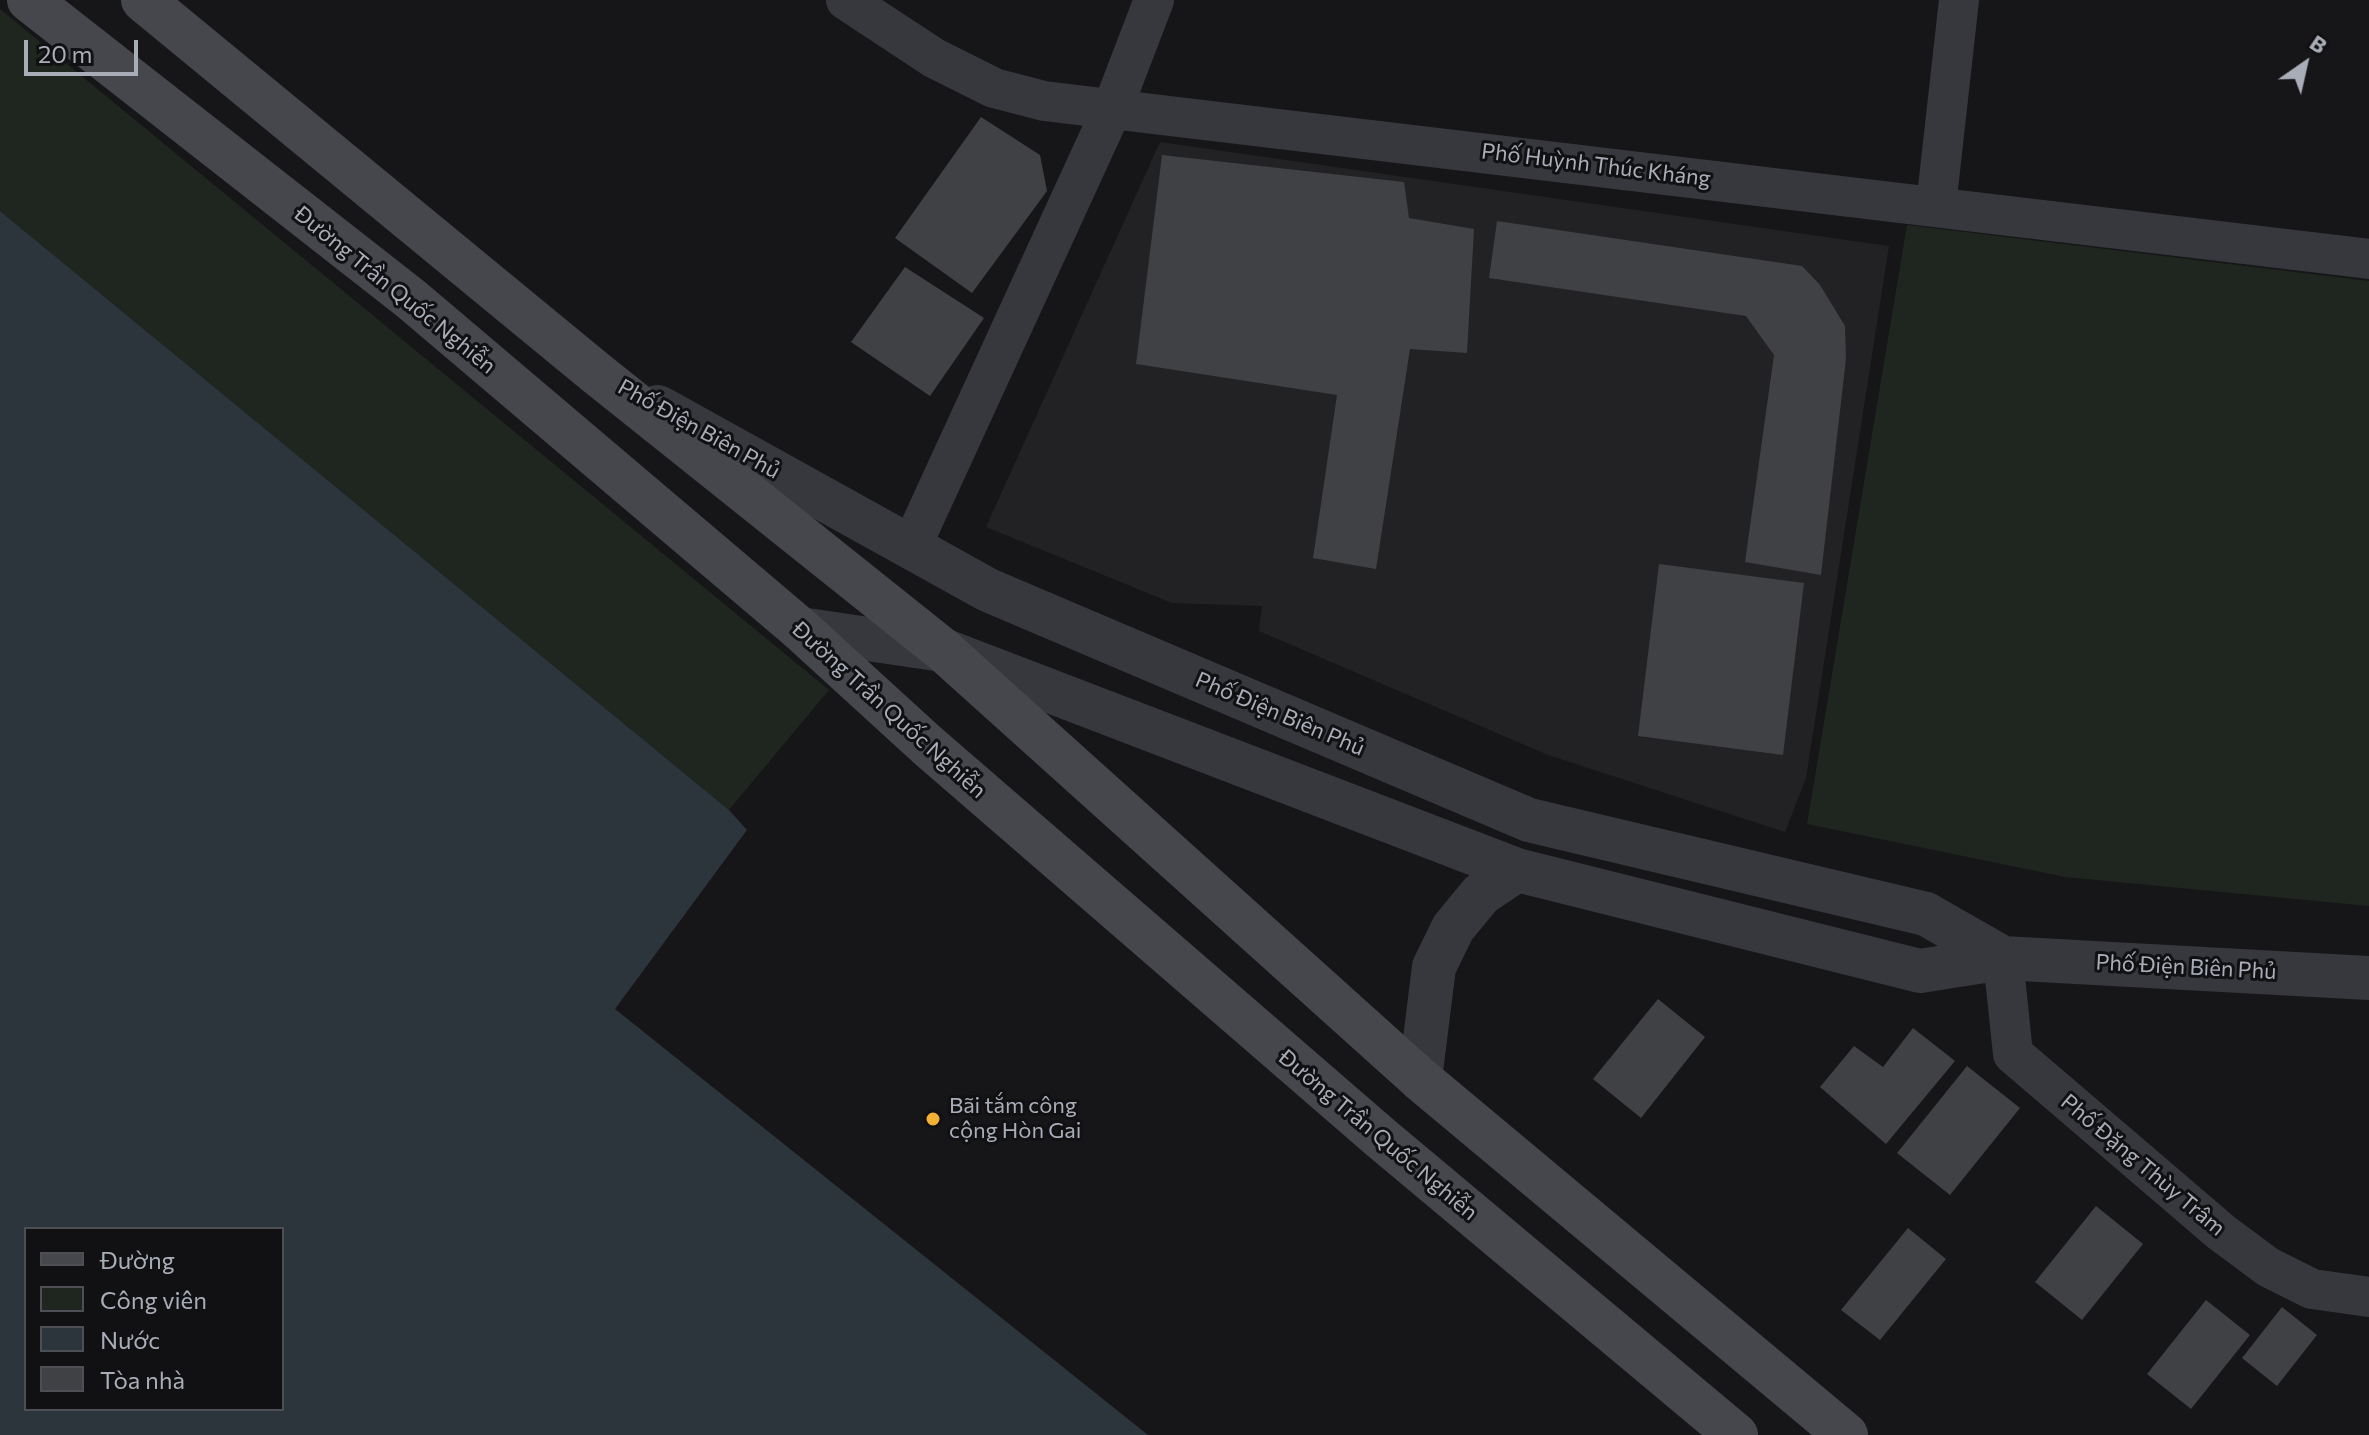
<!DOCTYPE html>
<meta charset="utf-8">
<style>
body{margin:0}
#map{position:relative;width:2369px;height:1435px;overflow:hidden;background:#161618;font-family:Commissioner,sans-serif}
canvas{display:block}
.legend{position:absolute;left:24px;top:1227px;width:260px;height:184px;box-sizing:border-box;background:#111113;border:2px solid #4d4f55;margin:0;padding:10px 14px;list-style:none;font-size:24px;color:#a8adb8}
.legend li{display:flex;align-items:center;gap:16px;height:40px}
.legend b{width:40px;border:2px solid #4d4f55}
.north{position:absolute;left:2265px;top:24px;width:80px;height:80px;-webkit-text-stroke:6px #111113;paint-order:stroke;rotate:34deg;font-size:22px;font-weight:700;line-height:32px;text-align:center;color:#a8adb8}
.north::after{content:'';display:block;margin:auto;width:28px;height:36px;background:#a8adb8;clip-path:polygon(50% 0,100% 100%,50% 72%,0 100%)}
.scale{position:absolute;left:24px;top:40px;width:114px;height:36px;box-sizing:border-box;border:4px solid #a8adb8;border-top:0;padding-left:10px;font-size:24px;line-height:28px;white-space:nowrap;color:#a8adb8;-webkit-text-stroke:6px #111113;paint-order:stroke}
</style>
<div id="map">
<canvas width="2369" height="1435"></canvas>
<ul class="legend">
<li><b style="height:10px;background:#45474d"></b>Đường</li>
<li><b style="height:22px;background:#1e261f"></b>Công viên</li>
<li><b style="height:22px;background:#2c353c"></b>Nước</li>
<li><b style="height:22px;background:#404145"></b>Tòa nhà</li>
</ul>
<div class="north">B</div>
<div class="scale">20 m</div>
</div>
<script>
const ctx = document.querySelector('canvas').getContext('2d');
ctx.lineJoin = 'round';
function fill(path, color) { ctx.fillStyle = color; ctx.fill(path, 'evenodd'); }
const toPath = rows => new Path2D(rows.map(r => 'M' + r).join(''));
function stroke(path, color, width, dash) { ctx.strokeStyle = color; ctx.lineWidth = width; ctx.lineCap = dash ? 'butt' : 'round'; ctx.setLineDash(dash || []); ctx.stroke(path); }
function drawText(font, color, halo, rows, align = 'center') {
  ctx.font = font + ' Commissioner,sans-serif'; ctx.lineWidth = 6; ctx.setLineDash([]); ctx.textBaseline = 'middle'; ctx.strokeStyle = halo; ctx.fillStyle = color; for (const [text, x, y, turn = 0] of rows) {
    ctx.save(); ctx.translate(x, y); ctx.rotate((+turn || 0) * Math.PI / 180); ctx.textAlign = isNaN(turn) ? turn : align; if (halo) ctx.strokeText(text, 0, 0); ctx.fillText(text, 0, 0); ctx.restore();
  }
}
const built = toPath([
 [1160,142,1889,246,1806,778,1785,832,1548,755,1259,631,1262,606,1172,603,986,527]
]);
const green = toPath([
 [0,9,829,690,729,810,0,211],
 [1907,225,2369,281,2369,906,2065,877,1807,824]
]);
const water = toPath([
 [0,211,729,810,747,830,615,1009,1148,1435,0,1435],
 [26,1229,282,1229,282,1409,26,1409]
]);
const building = toPath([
 [981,117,1040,155,1047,191,972,293,895,238],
 [1162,155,1404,182,1409,218,1474,229,1467,353,1410,349,1376,569,1313,558,1337,395,1136,364],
 [1497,221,1802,266,1820,285,1845,326,1846,359,1821,575,1745,562,1774,355,1746,316,1489,278],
 [905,267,984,318,930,396,851,342],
 [1659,564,1804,583,1783,755,1638,736],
 [1658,999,1705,1037,1641,1118,1593,1079],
 [1913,1028,1955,1061,1886,1144,1820,1087,1854,1046,1883,1067],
 [1967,1066,2020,1108,1950,1195,1897,1153],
 [2096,1206,2143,1244,2082,1320,2035,1282],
 [1908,1228,1946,1259,1880,1340,1841,1310],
 [2206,1300,2250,1335,2191,1409,2147,1374],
 [2282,1307,2317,1335,2277,1386,2242,1358]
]);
const minor = toPath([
 [846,0,934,58,994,88,1044,101,2369,259],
 [1936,206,1959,0],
 [911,547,1113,107,1154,0],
 [2003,958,2013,1054,2221,1232,2268,1267,2312,1289,2369,1297]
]);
const tertiary = toPath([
 [658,407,988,590,1529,820,1926,914,2003,958],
 [800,629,943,650,1517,870,1920,971,2003,958,2369,978],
 [1420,1079,1434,967,1453,928,1481,894,1517,870]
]);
const secondary = toPath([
 [29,0,411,299,800,629,927,745,1381,1138,1736,1435],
 [143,0,595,372,943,650,1420,1079,1846,1435]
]);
const markers = [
 [933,1119,8,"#f2b134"]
];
const streetNames = [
 ["Phố Huỳnh Thúc Kháng",1596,165,7],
 ["Đường Trần Quốc Nghiễn",395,290,39],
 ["Phố Điện Biên Phủ",699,429,29],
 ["Đường Trần Quốc Nghiễn",889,710,42],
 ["Phố Điện Biên Phủ",1280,714,23],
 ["Phố Điện Biên Phủ",2186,967,3],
 ["Đường Trần Quốc Nghiễn",1378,1135,40],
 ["Phố Đặng Thùy Trâm",2143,1165,40]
];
const poiNames = [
 ["Bãi tắm công",949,1106],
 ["cộng Hòn Gai",949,1131]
];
fill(built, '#222225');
fill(green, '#1e261f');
fill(water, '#2c353c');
fill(building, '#404145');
stroke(minor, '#37383d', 40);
stroke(tertiary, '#37383d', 44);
stroke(secondary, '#45474d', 44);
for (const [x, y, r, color] of markers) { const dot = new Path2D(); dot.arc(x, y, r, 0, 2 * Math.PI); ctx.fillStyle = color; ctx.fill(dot); stroke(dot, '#111113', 3); }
drawText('22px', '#a8adb8', '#111113', streetNames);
drawText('22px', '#a8adb8', '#111113', poiNames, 'left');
</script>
